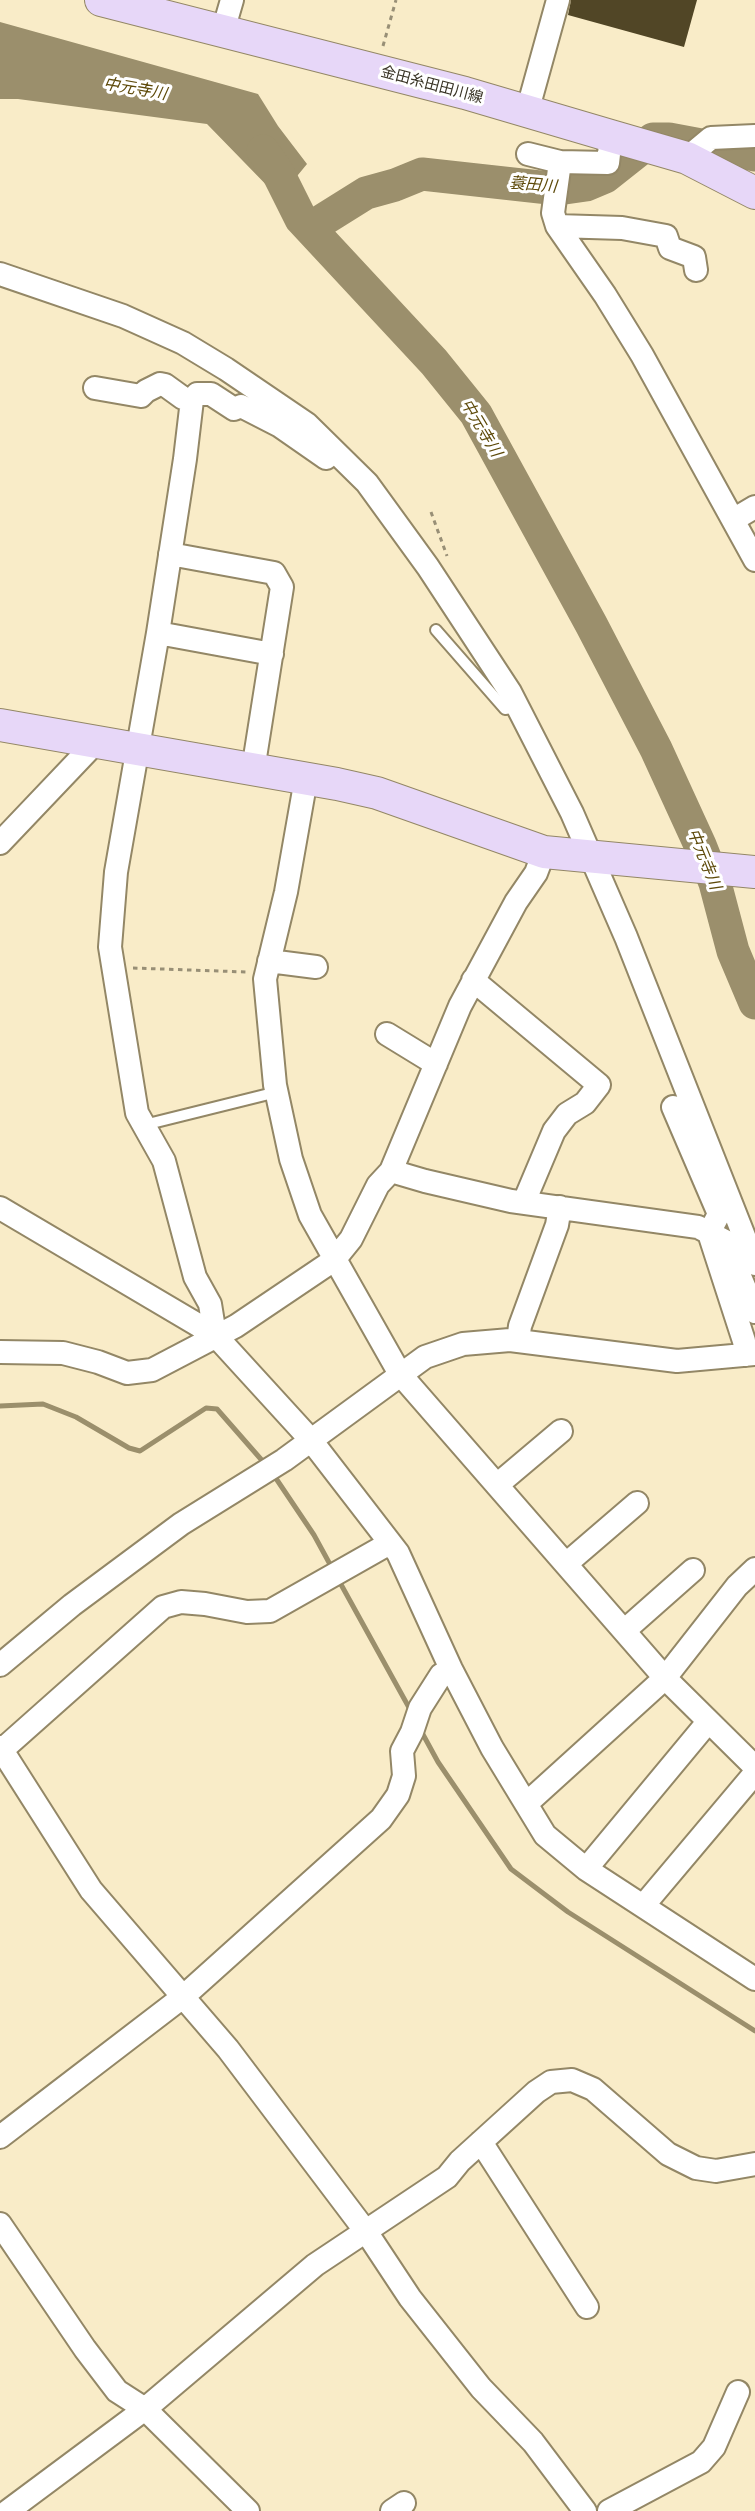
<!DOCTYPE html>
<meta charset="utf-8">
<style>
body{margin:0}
canvas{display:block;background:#f9ecc8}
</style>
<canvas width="755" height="2511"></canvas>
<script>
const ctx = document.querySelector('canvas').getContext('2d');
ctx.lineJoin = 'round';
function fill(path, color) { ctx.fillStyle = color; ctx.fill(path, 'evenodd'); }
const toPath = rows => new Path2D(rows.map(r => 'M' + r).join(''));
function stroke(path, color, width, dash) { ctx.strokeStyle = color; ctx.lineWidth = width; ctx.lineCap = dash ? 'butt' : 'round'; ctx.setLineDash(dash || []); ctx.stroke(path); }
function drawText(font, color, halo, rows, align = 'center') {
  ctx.font = font + ' Inter,"Noto Sans JP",sans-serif'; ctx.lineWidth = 6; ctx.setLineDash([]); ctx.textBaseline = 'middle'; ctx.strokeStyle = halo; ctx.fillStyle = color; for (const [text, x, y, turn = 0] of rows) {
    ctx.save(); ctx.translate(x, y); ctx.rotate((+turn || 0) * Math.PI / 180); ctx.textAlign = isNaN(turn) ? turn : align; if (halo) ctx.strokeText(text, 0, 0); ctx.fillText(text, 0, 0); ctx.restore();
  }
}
const water = toPath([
 [0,22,258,94,278,126,307,164,279,198,207,124,18,99,0,99]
]);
const stream = toPath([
 [0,1406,43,1404,76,1417,129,1448,140,1451,206,1408,217,1409,266,1465],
 [273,1474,314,1535,332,1568],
 [338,1579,412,1713],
 [420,1729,438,1762,511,1869,568,1912,755,2031]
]);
const river = toPath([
 [263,151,278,173,301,219,434,362,476,414,591,624,656,749,700,845,715,883,733,951,755,1003],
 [310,228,366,193,395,185,422,174,558,189,586,185,605,177,653,139,669,139,755,155]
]);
const building = toPath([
 [571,0,697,0,684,47,568,15]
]);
const path = toPath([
 [383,46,396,0],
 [431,512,447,556],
 [133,968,246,972]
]);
const lane = toPath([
 [436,630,505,709,517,707],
 [144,1125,277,1092]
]);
const street = toPath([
 [223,31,232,0],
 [527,112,558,0],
 [528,154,560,162,608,163,611,136],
 [687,158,711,138,755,136],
 [560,162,553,213,557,226,605,295,642,355,755,560],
 [557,226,622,228,666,236,670,248,694,257,696,270],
 [0,274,123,316,183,343,226,369,307,424,367,483,428,567,510,692,572,813,626,937,755,1264],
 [95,388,141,396,146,391,160,384,165,385,183,398,192,400],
 [733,520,755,507],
 [170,554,274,573,282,587,253,770],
 [158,633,272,654],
 [306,779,286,892,265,979,275,1085,291,1159,310,1215,400,1374,665,1678,526,1804],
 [0,843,97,741],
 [269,961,316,967],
 [473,980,599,1085,585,1103,567,1114,554,1131,524,1202],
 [387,1034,436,1064],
 [673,1107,719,1214,709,1233,744,1341,746,1355],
 [391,1171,425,1181,511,1201,698,1227,725,1241,755,1312],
 [0,1208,215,1335,310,1439,398,1553,451,1669,492,1748,545,1835,586,1869,755,1979],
 [215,1335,210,1304,195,1277,164,1161,137,1113,110,947,116,872,158,633,185,459,192,400,197,394,211,394,234,409,241,406,280,426,326,458],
 [518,1341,520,1326,557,1225,560,1207],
 [0,1352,63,1353,98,1362,127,1373,152,1370,236,1326,334,1260,351,1239,378,1185,391,1171,460,1006,516,902,536,873,544,852],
 [497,1485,561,1431],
 [566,1564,637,1503],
 [755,1569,737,1586,665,1678,755,1767],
 [624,1631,693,1570],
 [0,1665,72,1605,181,1524,284,1460,425,1357,463,1344,510,1340,677,1361,755,1354],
 [0,1747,91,1890,228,2049,367,2233,410,2298,481,2388,533,2442,585,2511],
 [2,1750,163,1607,181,1602,205,1604,247,1612,270,1611,390,1543],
 [586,1869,708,1722],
 [643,1906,755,1773],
 [0,2137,184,1996,381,1819,398,1795,404,1776,402,1751,412,1732,420,1708,441,1675,451,1669],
 [481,2142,587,2307],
 [0,2224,85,2349,117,2391,145,2409,248,2511],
 [8,2511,145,2409,315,2265,447,2177,460,2161,536,2092,551,2082,572,2080,593,2089,668,2154,696,2168,716,2171,755,2164],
 [392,2511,404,2503],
 [609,2511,701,2462,714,2447,738,2392]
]);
const secondary = toPath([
 [101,0,465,93,611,136,687,158,755,193],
 [0,725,337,784,377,793,544,852,755,872]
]);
const streetNames = [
 ["金田糸田田川線",432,85,15]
];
const waterNames = [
 ["中元寺川",135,89,10],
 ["蓑田川",533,185,5],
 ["中元寺川",481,428,59],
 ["中元寺川",704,859,68]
];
fill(water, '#9b8f6c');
stroke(stream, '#9b8f6c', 5);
stroke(river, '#9b8f6c', 33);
fill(building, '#514626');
stroke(lane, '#938766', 14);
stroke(street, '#938766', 26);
stroke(secondary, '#938766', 34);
stroke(path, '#988f76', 3, [4.5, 4.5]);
stroke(lane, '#fff', 10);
stroke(street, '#fff', 22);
stroke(secondary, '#e7d7f8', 32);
drawText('15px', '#383325', '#fff', streetNames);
drawText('italic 16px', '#5e4a0a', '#fff', waterNames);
</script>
